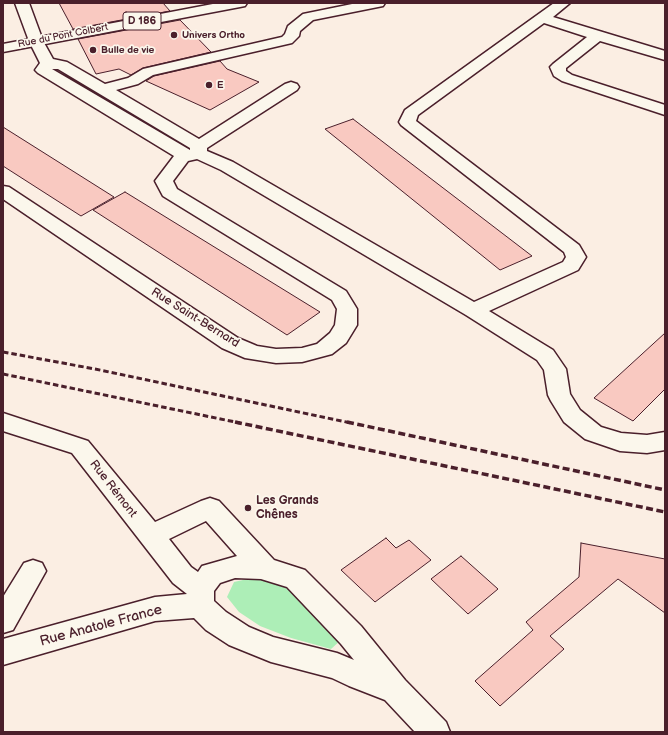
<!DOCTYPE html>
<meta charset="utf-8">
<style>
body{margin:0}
#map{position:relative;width:668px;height:735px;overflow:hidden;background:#fbeee3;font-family:"Balsamiq Sans",sans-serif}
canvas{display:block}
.frame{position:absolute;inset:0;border:4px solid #4a1f2b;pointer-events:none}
</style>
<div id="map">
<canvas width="668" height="735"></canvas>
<div class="frame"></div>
</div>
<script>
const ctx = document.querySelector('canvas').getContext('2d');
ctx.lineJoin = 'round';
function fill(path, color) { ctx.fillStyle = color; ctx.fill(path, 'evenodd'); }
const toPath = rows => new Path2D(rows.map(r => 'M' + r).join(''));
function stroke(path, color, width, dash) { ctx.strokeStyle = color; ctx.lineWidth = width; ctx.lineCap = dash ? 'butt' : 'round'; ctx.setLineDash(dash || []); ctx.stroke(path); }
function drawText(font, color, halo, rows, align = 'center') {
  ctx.font = font + ' "Balsamiq Sans",sans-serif'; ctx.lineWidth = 3.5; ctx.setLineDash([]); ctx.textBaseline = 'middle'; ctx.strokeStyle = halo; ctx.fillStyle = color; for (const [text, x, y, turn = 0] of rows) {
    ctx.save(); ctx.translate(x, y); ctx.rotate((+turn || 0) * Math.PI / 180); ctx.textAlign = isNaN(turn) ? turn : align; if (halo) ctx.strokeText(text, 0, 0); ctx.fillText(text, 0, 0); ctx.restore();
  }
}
const green = toPath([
 [252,578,277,583,300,596,341,640,331,649,291,638,260,626,239,612,227,597,234,582]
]);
const building = toPath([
 [59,3,163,3,170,11,73,29,59,3],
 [180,20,211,52,143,68,131,75,119,69,96,74,78,39,180,20],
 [220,61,227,69,259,82,210,110,146,81,154,76,220,61],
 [353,119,532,256,500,270,325,129,353,119],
 [3,127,114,197,81,216,3,166,3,127],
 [125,192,320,312,287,335,93,210,125,192],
 [665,333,665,389,633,421,594,398,665,333],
 [386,538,396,548,409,540,431,560,375,602,341,570,386,538],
 [581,543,665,559,665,613,618,579,550,636,564,649,500,706,475,681,533,630,526,622,579,577,581,543],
 [461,556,498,589,468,614,431,579,461,556]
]);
const minor = toPath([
 [15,3,29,3,43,41,53,59,67,62,105,84,128,78,143,69,282,37,285,34,288,26,303,14,357,3,385,3,383,6,313,20,300,31,299,36,292,43,153,75,138,84,116,90,199,139,285,84,291,82,297,84,299,87,297,90,207,148,207,151,233,162,474,302,563,262,566,257,564,252,401,125,399,122,405,110,554,3,570,3,553,17,665,51,665,60,600,41,566,68,566,71,572,75,665,105,665,115,562,81,554,76,550,67,553,64,587,37,544,23,418,115,416,121,579,245,586,257,578,270,489,311,553,350,566,369,570,394,580,410,601,427,621,433,647,435,665,432,665,450,647,453,620,451,585,439,564,422,551,401,548,395,544,370,537,360,466,315,221,170,197,159,188,161,173,181,177,189,346,291,357,309,357,325,346,343,332,354,302,362,276,363,245,358,222,348,3,199,3,186,9,187,238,338,257,346,276,349,302,348,317,344,330,333,335,325,337,309,332,300,163,196,155,181,174,156,38,73,35,70,40,63,29,41,15,3],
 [52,69,58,69,190,148,190,150,52,69],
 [3,413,88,441,155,522,201,501,210,498,219,501,274,560,305,570,361,626,405,680,446,722,450,732,415,732,385,700,349,686,332,678,271,662,229,645,206,630,194,618,155,621,3,665,3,639,155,597,187,594,173,583,72,453,3,431,3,413],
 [206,521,237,556,202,566,198,572,191,567,169,539,206,521],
 [235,578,261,579,287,587,341,644,354,660,337,653,273,637,249,627,226,612,214,601,214,591,220,583,235,578],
 [33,560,42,563,46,571,13,630,3,633,3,597,24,563,33,560]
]);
const major = toPath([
 [218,3,247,3,245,6,240,7,3,52,3,44,218,3]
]);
const railFar1 = toPath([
 [3,352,95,369,351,423],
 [3,374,240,423]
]);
const rail = toPath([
 [235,422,665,512],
 [347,422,665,490]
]);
const markers = [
 [174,35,4,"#4a1f2b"],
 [93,50,4,"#4a1f2b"],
 [209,85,4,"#4a1f2b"],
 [248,508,4,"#4a1f2b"]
];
const farPoinames = [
 ["Univers Ortho",182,35],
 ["Bulle de vie",101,50],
 ["E",217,85]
];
const farStreetnames = [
 ["Rue du Pont Colbert",63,36,-11]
];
const shields = [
 [142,21,38]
];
const shieldNames = [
 ["D 186",142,21]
];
const streetNames = [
 ["Rue Saint-Bernard",195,318,32],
 ["Rue Rémont",113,489,52]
];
const poiNames = [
 ["Les Grands",256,501],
 ["Chênes",256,515]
];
const nearStreetnames = [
 ["Rue Anatole France",101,626,-15]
];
fill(green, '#adeeb7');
fill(building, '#f9c9c1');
stroke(building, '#4a1f2b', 1);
stroke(minor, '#4a1f2b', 3);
stroke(major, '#4a1f2b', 3);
fill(minor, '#fbf7ec');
fill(major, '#fbf7ec');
stroke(railFar1, '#4a1f2b', 3, [5.5, 3]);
stroke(rail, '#4a1f2b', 3.5, [7, 3.5]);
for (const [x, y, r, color] of markers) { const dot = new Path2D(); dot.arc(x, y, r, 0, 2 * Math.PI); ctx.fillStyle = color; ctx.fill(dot); stroke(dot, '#fbf7ec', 1.5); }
drawText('bold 10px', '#4a1f2b', '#fbf7ec', farPoinames, 'left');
drawText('10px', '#4a1f2b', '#fbf7ec', farStreetnames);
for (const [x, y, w] of shields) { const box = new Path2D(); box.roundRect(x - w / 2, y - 9, w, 18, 3); ctx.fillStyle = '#fbf7ec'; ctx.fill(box); stroke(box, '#4a1f2b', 1); }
drawText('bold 11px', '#4a1f2b', null, shieldNames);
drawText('12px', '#4a1f2b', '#fbf7ec', streetNames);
drawText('bold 12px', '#4a1f2b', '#fbf7ec', poiNames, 'left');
drawText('14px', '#4a1f2b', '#fbf7ec', nearStreetnames);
</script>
